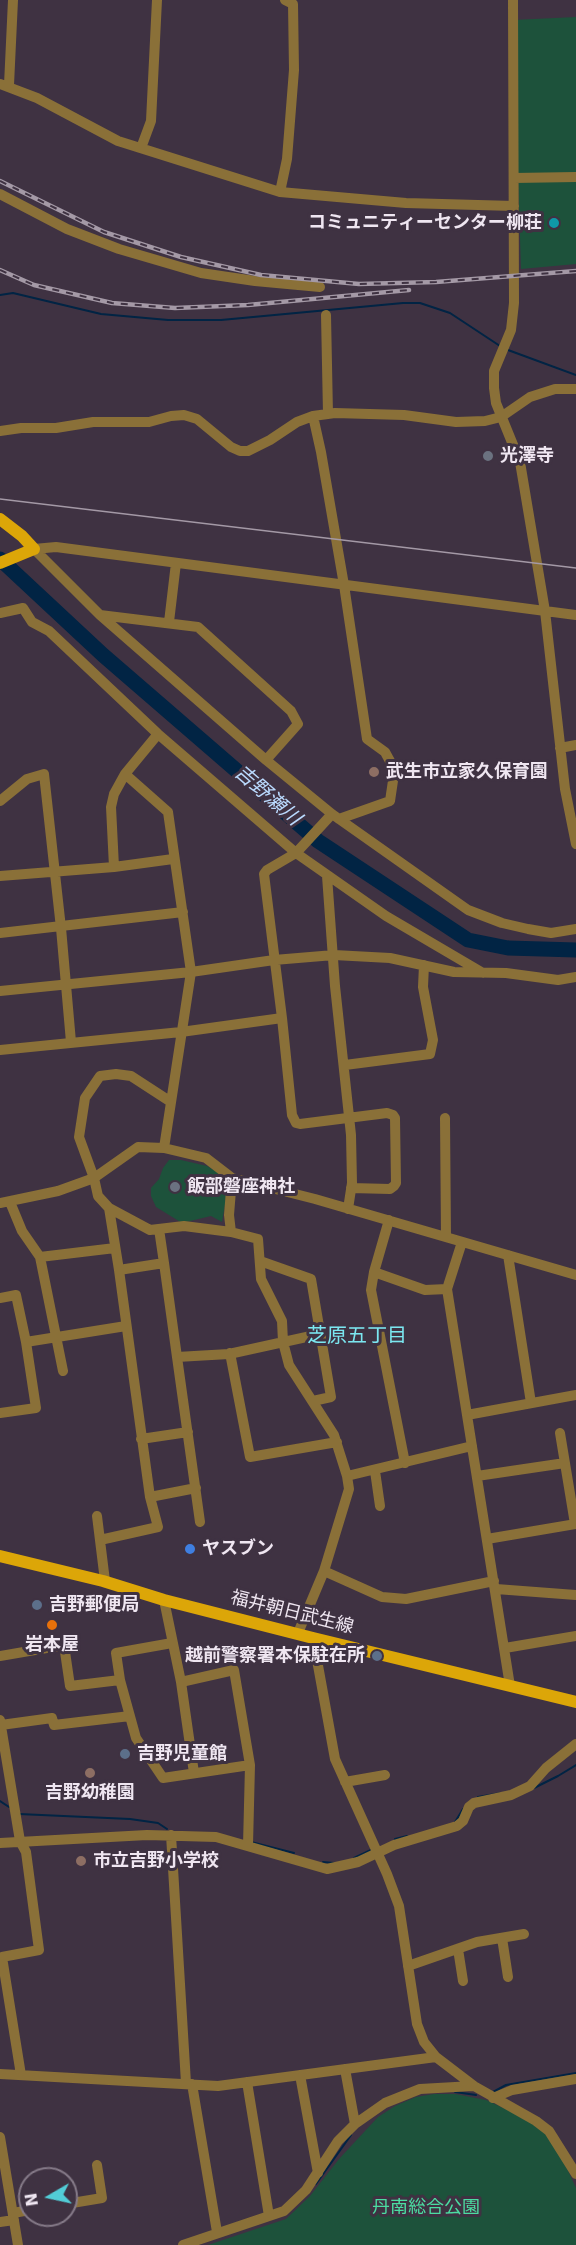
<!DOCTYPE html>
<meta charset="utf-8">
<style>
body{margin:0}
#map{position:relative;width:576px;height:2245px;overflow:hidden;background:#3f3242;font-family:"DejaVu Sans",sans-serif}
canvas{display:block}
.north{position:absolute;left:18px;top:2167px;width:60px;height:60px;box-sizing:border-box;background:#3f3242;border:2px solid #857a88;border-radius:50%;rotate:261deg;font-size:16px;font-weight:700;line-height:24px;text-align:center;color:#efe6f1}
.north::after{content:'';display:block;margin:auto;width:21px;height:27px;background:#52ccd6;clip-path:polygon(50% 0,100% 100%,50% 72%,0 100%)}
</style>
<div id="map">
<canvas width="576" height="2245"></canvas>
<div class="north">N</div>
</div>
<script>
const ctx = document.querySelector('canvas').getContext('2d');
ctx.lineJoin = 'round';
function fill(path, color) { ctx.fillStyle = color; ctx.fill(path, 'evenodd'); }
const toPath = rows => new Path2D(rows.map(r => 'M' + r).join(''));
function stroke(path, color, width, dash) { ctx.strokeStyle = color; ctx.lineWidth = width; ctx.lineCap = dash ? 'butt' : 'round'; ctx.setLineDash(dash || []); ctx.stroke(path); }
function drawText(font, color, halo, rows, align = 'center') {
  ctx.font = font + ' "DejaVu Sans","Noto Sans JP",sans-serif'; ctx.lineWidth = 6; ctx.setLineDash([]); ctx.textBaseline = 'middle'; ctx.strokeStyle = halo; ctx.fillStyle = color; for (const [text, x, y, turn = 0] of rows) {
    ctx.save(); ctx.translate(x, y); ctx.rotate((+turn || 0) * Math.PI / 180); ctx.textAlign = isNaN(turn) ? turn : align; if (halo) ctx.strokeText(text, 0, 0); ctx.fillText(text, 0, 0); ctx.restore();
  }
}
const green = toPath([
 [576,17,576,264,521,269,513,20],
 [169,1160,181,1160,207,1166,224,1176,228,1187,222,1222,211,1216,182,1223,156,1207,151,1196,151,1188,159,1179,163,1168],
 [434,2094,455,2094,486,2100,525,2118,548,2136,564,2162,576,2188,576,2245,208,2245,286,2219,310,2196,339,2159,378,2117,395,2106,416,2097]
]);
const stream = toPath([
 [0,295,13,293,101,314,168,320,221,320,403,303,420,303,450,313,500,346],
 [508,350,576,375],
 [534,1788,558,1776,576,1765],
 [478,1797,501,1793],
 [0,1801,9,1807],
 [19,1814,130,1819,158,1823,167,1829],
 [455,1822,463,1809],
 [395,1839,407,1836],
 [251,1842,294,1853],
 [354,1858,373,1849],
 [323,1862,334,1863],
 [455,2092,476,2095],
 [493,2092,506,2085,576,2073],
 [316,2184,351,2135]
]);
const river = toPath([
 [0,559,103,655,318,841,468,940,508,948,576,950]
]);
const minor = toPath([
 [513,0,514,303,511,330,494,371,494,388,496,403,520,462,545,611,565,789,576,844],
 [0,84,37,98,118,141,280,192,406,203,514,206],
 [9,85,13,0],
 [141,148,151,121,157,0],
 [514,178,576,177],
 [280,192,287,159,294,70,293,4,285,0],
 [0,194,67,229,119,249,201,273,255,281,320,287],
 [326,315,328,414],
 [313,416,321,452,344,585,367,739,385,752,391,763,394,774,390,801,339,819],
 [0,431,21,428,56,428,93,422,149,422,171,416,184,415,197,419,231,447,240,451,248,451,270,440,297,422,313,416,335,413,404,415,456,422,485,421,501,417,530,397,555,389,576,389],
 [34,549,100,615,266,760,332,814,468,910,502,923,528,929,551,933,576,929],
 [34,549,56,547,576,615],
 [0,613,23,608,32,622,49,631,158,734,296,853,386,916,483,973],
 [100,615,198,627,291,711,298,724,266,760],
 [169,622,176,563],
 [560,748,576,745],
 [125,774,168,812,191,972,164,1148],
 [0,801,27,779,44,774,61,928,71,1042],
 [114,867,111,807,114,794,125,774,158,734],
 [0,876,114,867,173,859],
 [327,876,335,986,351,1135,352,1183,348,1209],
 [0,933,183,912],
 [0,991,191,972,274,960,334,955,390,958,454,972,506,973,558,980,576,977],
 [282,1018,292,1115,296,1123,300,1124,387,1113,393,1115,395,1118,396,1183,394,1186,390,1189,351,1188],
 [0,1050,181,1032,282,1018,264,874,267,870,296,853,332,814],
 [345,1065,430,1054,433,1040,423,987,424,965],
 [445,1118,446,1237],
 [232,1178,229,1215,231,1232,258,1239,261,1279,282,1321,283,1342,289,1365,334,1435,347,1476,349,1489,324,1571,298,1633],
 [10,1202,22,1231,40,1257,63,1371],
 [0,1203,58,1191,94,1178,138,1147,164,1148,206,1158,232,1178,315,1199,576,1275],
 [109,1208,150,1230,184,1226,231,1232],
 [389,1220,374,1272,425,1290,447,1289],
 [159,1229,164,1263],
 [462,1242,447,1289,510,1686],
 [508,1255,531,1403],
 [40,1257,115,1248],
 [260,1261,311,1279,331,1397,313,1401],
 [119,1270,109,1208,98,1196,94,1178,79,1137,85,1098,100,1076,116,1074,131,1076,171,1102],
 [374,1272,371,1290,405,1463],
 [0,1298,16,1295,26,1342],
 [230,1353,250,1457,337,1442],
 [177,1357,200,1522],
 [0,1413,36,1408,26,1342,126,1326],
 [467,1415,576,1395],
 [560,1433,575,1524],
 [141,1439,188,1432],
 [375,1471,380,1506],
 [347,1476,472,1446],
 [477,1476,565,1463],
 [150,1497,196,1488],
 [97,1516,105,1581],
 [487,1539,576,1524],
 [100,1540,158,1527,150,1497,119,1270,164,1263,177,1357,229,1354,320,1334],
 [324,1571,382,1597,406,1599,494,1581],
 [496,1589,576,1595],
 [164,1600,181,1682,194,1773],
 [313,1638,335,1759,387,1874,399,1906,417,2024,424,2042,436,2057,474,2086,536,2121,549,2131,576,2174],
 [172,1643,116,1653,120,1680,136,1738,163,1778,250,1765],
 [505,1648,576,1636],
 [0,1656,64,1645,70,1686,120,1680],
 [181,1682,234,1670,250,1765,248,1845],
 [0,1720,20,1841,26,1852,39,1950,2,1957,21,2075],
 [1,1725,52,1718,54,1725,130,1716],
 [345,1782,385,1775],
 [171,1835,186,2083],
 [0,1843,147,1835,216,1837,327,1869,358,1862,394,1845,457,1826,463,1821,469,1807,474,1803,511,1795,530,1786,546,1768,576,1744],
 [502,1938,508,1977],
 [458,1949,463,1981],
 [408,1966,477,1942,524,1934],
 [345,2069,355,2124],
 [0,2074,218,2086,436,2057],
 [300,2075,318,2173],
 [247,2082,269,2216],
 [192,2084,217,2232],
 [493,2098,512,2090,576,2079],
 [0,2137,18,2245],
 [66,2204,102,2198,97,2165],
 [13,2213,30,2210],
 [0,2222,14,2220],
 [183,2245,284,2211,306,2190,338,2141,355,2124,385,2103,420,2089,473,2086]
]);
const major = toPath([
 [0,519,22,536,34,549,0,563],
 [0,1556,103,1581,164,1600,313,1638,576,1702]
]);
const tram = toPath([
 [0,499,576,568]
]);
const rail = toPath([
 [0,181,104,232,181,257,261,275,359,284,436,282,576,271],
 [0,270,34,285,112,303,175,308,248,305,409,290]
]);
const markers = [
 [554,223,6,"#0f9aa8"],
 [488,456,6,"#6b7280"],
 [374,772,6,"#8d6e63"],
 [175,1187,6,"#6b7280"],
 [190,1549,6,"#3f7fe0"],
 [37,1605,6,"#5c6f8a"],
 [52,1625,6,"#e8710a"],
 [377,1656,6,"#5c6f8a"],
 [125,1754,6,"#5c6f8a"],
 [90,1773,6,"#8d6e63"],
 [81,1861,6,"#8d6e63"]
];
const poiNames = [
 ["コミュニティーセンター柳荘",542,223,"right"],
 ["光澤寺",500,456],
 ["武生市立家久保育園",386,772],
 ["飯部磐座神社",187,1187],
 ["ヤスブン",202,1549],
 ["吉野郵便局",49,1605],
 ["岩本屋",52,1645,"center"],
 ["越前警察署本保駐在所",365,1656,"right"],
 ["吉野児童館",137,1754],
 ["吉野幼稚園",90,1793,"center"],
 ["市立吉野小学校",93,1861]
];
const streetNames = [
 ["福井朝日武生線",292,1613,14]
];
const parkNames = [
 ["丹南総合公園",426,2208]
];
const waterNames = [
 ["吉野瀬川",267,796,41]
];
const neighbourhoodNames = [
 ["芝原五丁目",357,1337]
];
fill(green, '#1d523b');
stroke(stream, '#012444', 2);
stroke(river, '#012444', 15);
stroke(minor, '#8a7038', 10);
stroke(major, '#dca608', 12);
stroke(tram, '#a499a6', 1.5);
stroke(rail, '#a499a6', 4.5);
stroke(rail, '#3f3242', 2, [7]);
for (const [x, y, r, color] of markers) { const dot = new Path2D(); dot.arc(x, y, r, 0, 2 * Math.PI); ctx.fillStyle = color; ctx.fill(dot); stroke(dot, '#3f3242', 2); }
drawText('bold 18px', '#efe6f1', '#3f3242', poiNames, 'left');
drawText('18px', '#efe6f1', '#3f3242', streetNames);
drawText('18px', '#4bdda2', '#3f3242', parkNames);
drawText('italic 20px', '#badafe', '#3f3242', waterNames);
drawText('20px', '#7be7f0', '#3f3242', neighbourhoodNames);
</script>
